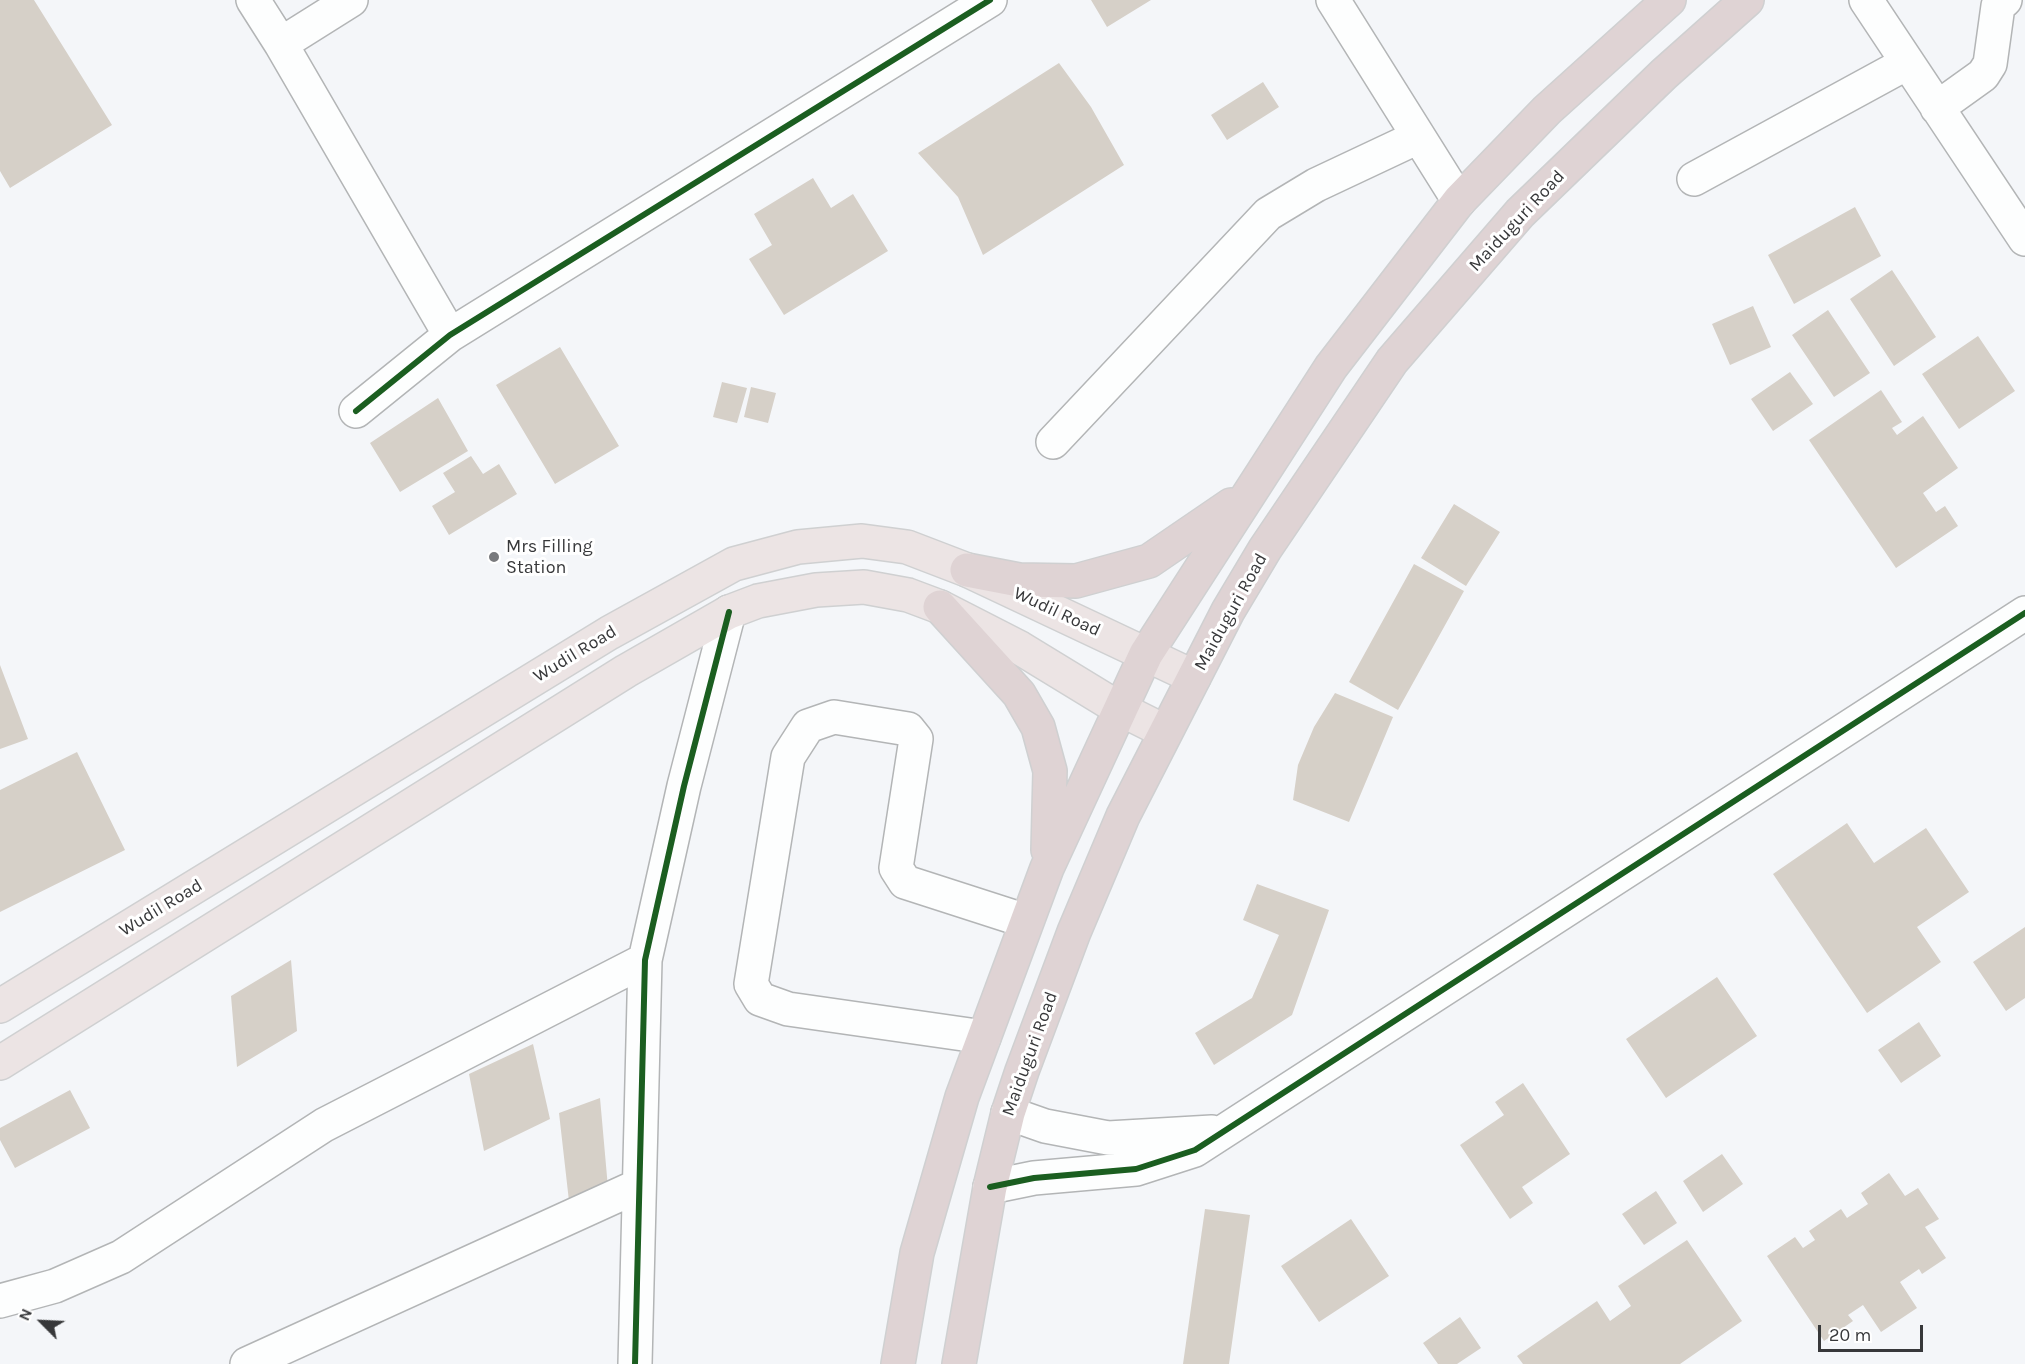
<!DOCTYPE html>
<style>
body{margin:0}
#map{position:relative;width:2025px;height:1364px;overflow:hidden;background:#f4f6f9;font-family:Karla,sans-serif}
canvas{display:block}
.north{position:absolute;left:12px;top:1292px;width:60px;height:60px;-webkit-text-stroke:4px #fff;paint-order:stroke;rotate:294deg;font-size:16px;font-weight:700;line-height:24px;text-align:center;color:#37383a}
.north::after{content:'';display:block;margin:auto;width:21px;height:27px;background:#37383a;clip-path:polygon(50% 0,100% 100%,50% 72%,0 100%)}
.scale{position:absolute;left:1818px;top:1325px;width:105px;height:27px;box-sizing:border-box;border:3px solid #37383a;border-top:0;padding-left:8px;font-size:18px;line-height:21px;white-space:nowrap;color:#37383a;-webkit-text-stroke:4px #fff;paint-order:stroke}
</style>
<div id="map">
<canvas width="2025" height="1364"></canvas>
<div class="north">N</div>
<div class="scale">20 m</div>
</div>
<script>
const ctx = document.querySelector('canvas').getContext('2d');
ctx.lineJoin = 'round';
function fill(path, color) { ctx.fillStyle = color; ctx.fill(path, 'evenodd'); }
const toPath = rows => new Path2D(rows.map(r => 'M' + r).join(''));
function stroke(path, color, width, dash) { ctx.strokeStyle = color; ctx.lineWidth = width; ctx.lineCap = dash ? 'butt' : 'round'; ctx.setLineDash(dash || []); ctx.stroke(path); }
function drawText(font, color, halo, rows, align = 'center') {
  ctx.font = font + ' Karla,sans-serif'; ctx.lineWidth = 6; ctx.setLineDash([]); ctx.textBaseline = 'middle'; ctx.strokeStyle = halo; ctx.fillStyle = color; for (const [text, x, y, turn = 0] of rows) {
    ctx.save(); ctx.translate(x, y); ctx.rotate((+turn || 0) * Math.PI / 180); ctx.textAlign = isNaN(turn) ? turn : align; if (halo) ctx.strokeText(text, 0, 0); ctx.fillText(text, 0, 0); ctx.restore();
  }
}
const building = toPath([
 [0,0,34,0,112,125,10,188,0,171],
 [1091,0,1151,0,1107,27],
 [1059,63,1091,107,1124,165,983,255,958,197,918,153],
 [1263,82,1279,107,1227,140,1211,115],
 [813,178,831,208,853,194,888,251,784,315,749,259,772,245,754,214],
 [1855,207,1881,256,1794,304,1768,255],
 [1892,270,1936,337,1894,366,1850,299],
 [1753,306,1771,347,1730,365,1712,324],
 [1828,310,1870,373,1834,397,1792,335],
 [1978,336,2015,391,1959,429,1922,374],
 [560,347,619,446,555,484,496,385],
 [1790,372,1813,404,1773,431,1751,399],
 [722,382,747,388,737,423,713,417],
 [751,387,776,393,768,423,744,417],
 [1881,390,1902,422,1892,428,1897,435,1923,416,1958,468,1923,493,1936,512,1945,506,1958,526,1896,568,1809,440],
 [438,398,468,451,400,492,370,443],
 [471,456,483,474,499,464,517,494,449,535,432,506,455,492,443,473],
 [1454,504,1500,532,1466,586,1421,558],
 [1414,564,1464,591,1398,710,1349,682],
 [0,665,28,739,0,749],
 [1335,693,1393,717,1349,822,1293,800,1298,765,1314,727],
 [77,752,125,850,0,912,0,790],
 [1847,823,1874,863,1926,828,1969,892,1917,927,1941,962,1867,1013,1773,874],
 [1257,884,1329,910,1292,1015,1214,1065,1195,1033,1252,998,1279,935,1243,920],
 [2025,927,2025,998,2006,1011,1973,962],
 [291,960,297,1031,237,1067,231,996],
 [1717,977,1757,1036,1666,1098,1626,1039],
 [1919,1022,1941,1056,1901,1083,1878,1050],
 [533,1044,550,1119,484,1151,469,1074],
 [1523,1083,1570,1154,1522,1187,1533,1203,1510,1219,1460,1145,1504,1115,1495,1102],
 [70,1090,90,1128,15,1168,0,1140,0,1128],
 [600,1098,609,1199,570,1210,559,1113],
 [1722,1154,1743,1184,1703,1212,1683,1181],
 [1889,1173,1905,1196,1918,1188,1939,1219,1925,1227,1946,1258,1922,1274,1919,1269,1900,1282,1917,1308,1881,1332,1863,1305,1848,1315,1853,1321,1824,1341,1767,1256,1795,1237,1803,1248,1815,1240,1809,1231,1841,1209,1847,1218,1868,1204,1861,1193],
 [1656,1191,1677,1223,1644,1245,1622,1214],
 [1205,1209,1250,1215,1229,1364,1183,1364],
 [1351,1219,1389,1276,1319,1322,1281,1266],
 [1687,1240,1742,1321,1680,1364,1523,1364,1517,1356,1597,1301,1610,1321,1631,1306,1618,1286],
 [1460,1317,1481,1348,1457,1364,1438,1364,1423,1343]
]);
const minor = toPath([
 [253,0,281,44,351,0],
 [1333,0,1459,201],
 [1866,0,2025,239],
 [281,44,450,335],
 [1937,108,1983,75,1990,64,1998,6,2005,0],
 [1694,179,1907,63],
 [356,411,450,335,990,0],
 [1053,442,1268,214,1316,185,1418,137],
 [984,1037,788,1009,760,999,751,984,788,757,808,726,834,717,908,729,916,739,896,868,905,882,1026,921],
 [1008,1113,1045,1126,1108,1138,1212,1132],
 [990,1187,1034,1178,1136,1169,1195,1150,2025,613],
 [0,1301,55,1286,121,1257,324,1125,645,960],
 [247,1364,638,1186],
 [635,1364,645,960,684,786,729,612]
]);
const major = toPath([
 [0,1006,609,633,734,564,798,547,862,541,907,547,967,570,1194,677],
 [0,1063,626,671,729,612,758,601,816,590,864,587,908,595,940,607,1020,648,1120,709,1164,731]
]);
const highway = toPath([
 [967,570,1019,580,1076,581,1149,561,1231,505],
 [940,607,1019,694,1038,727,1050,771,1048,850],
 [898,1364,917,1253,962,1097,1047,868,1146,654,1331,367,1459,201,1547,110,1669,0],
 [959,1364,990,1187,1008,1113,1022,1071,1074,932,1123,816,1228,611,1265,549,1392,361,1520,213,1664,74,1747,0]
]);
const cycleway = toPath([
 [356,411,450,335,990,0],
 [990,1187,1034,1178,1136,1169,1195,1150,2025,613],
 [635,1364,645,960,684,786,729,612]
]);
const markers = [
 [494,557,6,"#797a7d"]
];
const streetNames = [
 ["Maiduguri Road",1517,221,-47],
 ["Wudil Road",1057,612,25],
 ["Maiduguri Road",1231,612,-61],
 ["Wudil Road",575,654,-31],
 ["Wudil Road",161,908,-31],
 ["Maiduguri Road",1030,1054,-70]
];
const poiNames = [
 ["Mrs Filling",506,547],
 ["Station",506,568]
];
fill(building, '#d6d0c8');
stroke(minor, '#b3b5b6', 36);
stroke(major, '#cfd0d1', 36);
stroke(highway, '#cfd0d1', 36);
stroke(minor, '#fdfefe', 33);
stroke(major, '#ece4e4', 33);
stroke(highway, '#dfd3d4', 33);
stroke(cycleway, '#1b5e20', 6);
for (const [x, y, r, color] of markers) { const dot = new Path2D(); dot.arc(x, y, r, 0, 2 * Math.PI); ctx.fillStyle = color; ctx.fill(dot); stroke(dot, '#fff', 2); }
drawText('18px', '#37383a', '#fff', streetNames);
drawText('18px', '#37383a', '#fff', poiNames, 'left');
</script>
